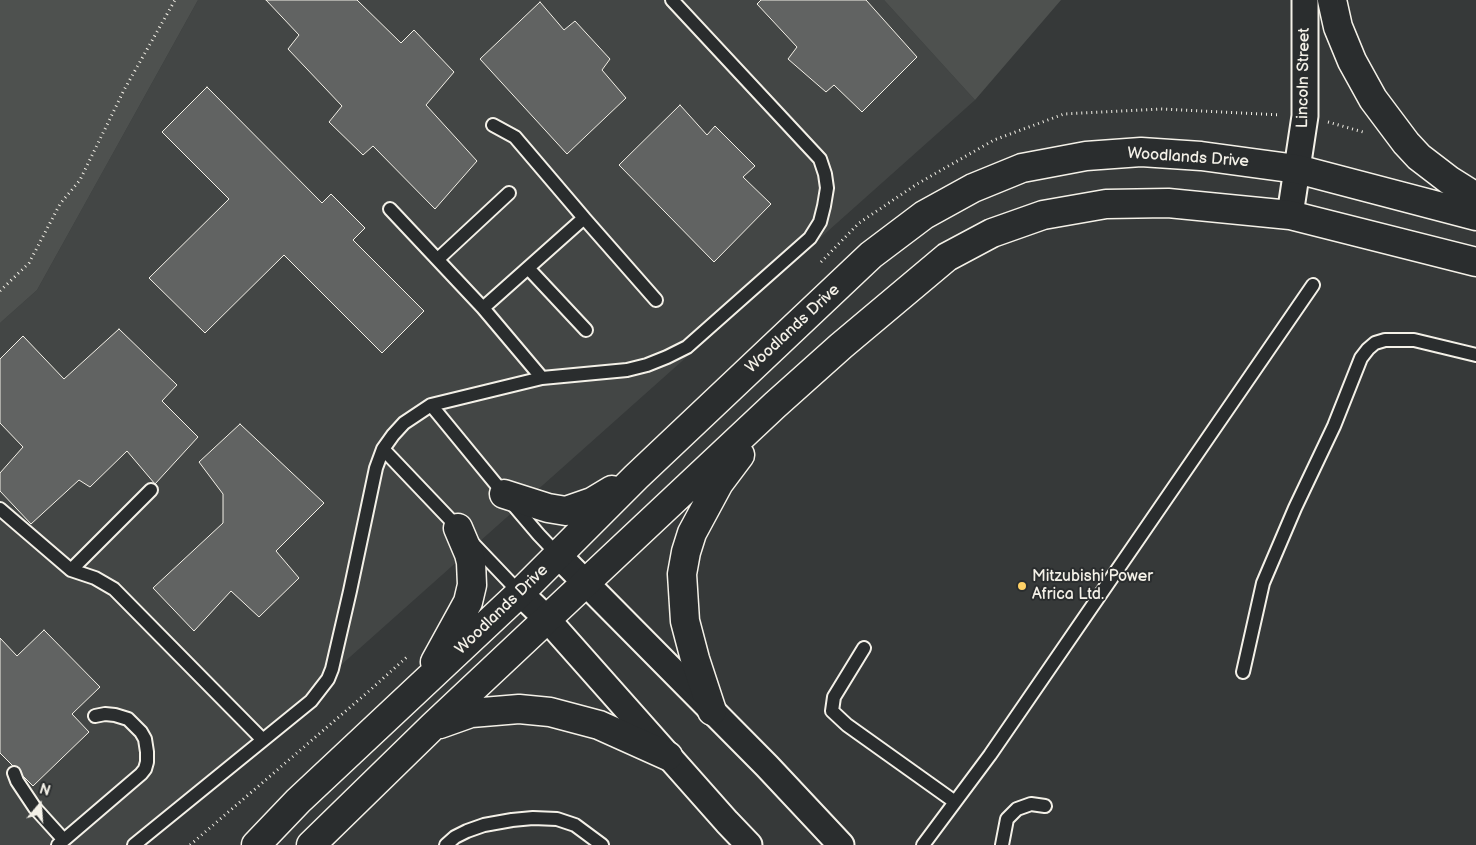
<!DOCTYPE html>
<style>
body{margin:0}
#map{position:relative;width:1476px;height:845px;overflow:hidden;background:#363939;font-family:"Balsamiq Sans",sans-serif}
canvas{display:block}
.north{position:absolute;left:15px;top:780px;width:50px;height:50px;-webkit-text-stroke:4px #2a2d2e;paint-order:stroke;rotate:18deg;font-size:14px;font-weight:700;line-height:20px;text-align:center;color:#f4f1e8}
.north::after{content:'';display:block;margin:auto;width:18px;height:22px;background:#f4f1e8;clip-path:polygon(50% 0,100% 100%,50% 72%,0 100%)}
</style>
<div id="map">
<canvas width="1476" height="845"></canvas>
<div class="north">N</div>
</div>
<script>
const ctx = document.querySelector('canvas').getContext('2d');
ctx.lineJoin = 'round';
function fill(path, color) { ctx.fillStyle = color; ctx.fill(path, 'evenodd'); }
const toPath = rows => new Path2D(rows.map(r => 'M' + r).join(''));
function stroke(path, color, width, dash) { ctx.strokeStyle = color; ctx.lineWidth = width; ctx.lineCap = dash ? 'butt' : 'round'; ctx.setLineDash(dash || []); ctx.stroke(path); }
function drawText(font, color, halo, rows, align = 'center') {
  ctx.font = font + ' "Balsamiq Sans",sans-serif'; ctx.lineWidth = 4; ctx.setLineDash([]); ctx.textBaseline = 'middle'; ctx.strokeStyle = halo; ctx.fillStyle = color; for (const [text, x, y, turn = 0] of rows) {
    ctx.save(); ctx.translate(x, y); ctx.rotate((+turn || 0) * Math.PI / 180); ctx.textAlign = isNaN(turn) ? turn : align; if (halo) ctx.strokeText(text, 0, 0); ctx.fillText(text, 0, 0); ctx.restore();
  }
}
const built = toPath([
 [198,0,884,0,975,100,139,845,0,845,0,323,37,290]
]);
const green = toPath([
 [0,0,198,0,37,290,0,323],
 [884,0,1061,0,975,100]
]);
const building = toPath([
 [266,0,357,0,401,43,414,30,454,72,426,105,477,161,435,209,373,146,363,155,329,122,342,106,288,49,299,35,266,0],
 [761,0,866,0,917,57,862,112,834,85,826,92,788,59,797,47,757,4,761,0],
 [540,2,564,30,575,21,610,59,602,70,626,98,567,154,480,59,540,2],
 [207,87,322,203,331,194,365,228,353,240,424,311,382,353,284,255,205,333,149,278,229,199,162,132,207,87],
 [680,105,707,135,715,126,755,166,743,177,771,204,714,262,619,165,680,105],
 [119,329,177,385,162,401,198,437,155,484,127,451,90,487,79,480,31,524,0,491,0,473,23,447,0,423,0,359,23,336,64,379,119,329],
 [240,424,324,503,276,551,299,578,259,617,231,591,194,631,153,588,223,523,223,494,199,462,240,424],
 [44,630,100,687,72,714,89,732,33,786,0,753,0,638,17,656,44,630]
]);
const path = toPath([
 [1328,122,1363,132],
 [821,262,859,223,917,184,994,140,1064,114,1161,109,1280,115],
 [0,291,29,263,60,204,80,180,124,90,175,0],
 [190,845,369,691,408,656]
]);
const lane = toPath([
 [493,125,515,137,584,218,483,308,542,378],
 [390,209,483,308],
 [584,218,656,300],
 [438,259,509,193],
 [528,268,586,330],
 [431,405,504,494,539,535,559,556],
 [383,449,520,593],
 [0,509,71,570,95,578,114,589,263,740,311,701,328,679,332,669,350,591,376,468,383,449,393,435,404,423,431,405,542,378,627,370,647,365,667,357,687,347,810,238,820,222,824,206,827,188,825,174,820,159,672,0],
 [71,570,151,490],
 [864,648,834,697,832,711,847,725,955,802],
 [1243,672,1263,583,1295,508,1334,426,1361,358,1368,349,1375,343,1385,340,1414,340,1476,355],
 [14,773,17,781,35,808,63,839],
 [58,845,141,774,145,769,147,762,147,752,145,739,141,732,128,719,115,715,105,714,95,716],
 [134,845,263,740],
 [446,845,455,837,467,831,484,825,512,820,533,818,557,819,575,825,602,845],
 [923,845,990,755,1313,285],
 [1002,845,1007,819,1017,809,1031,804,1045,806]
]);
const street = toPath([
 [1290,215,1305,116,1305,0],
 [559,556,767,766,841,845],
 [520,593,547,619,727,822,749,845]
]);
const secondary = toPath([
 [1332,0,1338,27,1352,61,1373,99,1406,143,1419,157,1449,180,1476,197],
 [504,494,548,508,566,511,592,502,612,490],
 [435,662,462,613,468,602,472,585,471,562,469,554,458,528],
 [712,711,695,659,685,621,682,574,686,552,692,533,719,483,740,455],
 [440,724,471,713,519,709,550,712,599,725,668,756],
 [256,845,298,801,520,593,636,477,871,255,924,215,973,188,1022,168,1086,156,1141,152,1201,156,1297,169,1476,216],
 [311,845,433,726,775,405,841,346,947,257,992,233,1043,215,1106,204,1168,203,1290,215,1476,262]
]);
const markers = [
 [1022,586,5,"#ffd166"]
];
const streetNames = [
 ["Lincoln Street",1304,78,-89],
 ["Woodlands Drive",1188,158,4],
 ["Woodlands Drive",793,329,-43],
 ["Woodlands Drive",502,610,-44]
];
const poiNames = [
 ["Mitzubishi Power",1032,577],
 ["Africa Ltd.",1032,595]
];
fill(built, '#434645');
fill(green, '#4e514f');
fill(building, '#616362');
stroke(building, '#f4f1e8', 1);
stroke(lane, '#f4f1e8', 16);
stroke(street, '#f4f1e8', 29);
stroke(secondary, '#f4f1e8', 31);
stroke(path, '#f4f1e8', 3, [1, 4]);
stroke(lane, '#2a2d2e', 12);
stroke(street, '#2a2d2e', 25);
stroke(secondary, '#2a2d2e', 28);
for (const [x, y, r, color] of markers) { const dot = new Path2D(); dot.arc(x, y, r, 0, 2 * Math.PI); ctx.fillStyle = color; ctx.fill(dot); stroke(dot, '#2a2d2e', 2); }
drawText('16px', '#f4f1e8', '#2a2d2e', streetNames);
drawText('16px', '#f4f1e8', '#2a2d2e', poiNames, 'left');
</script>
